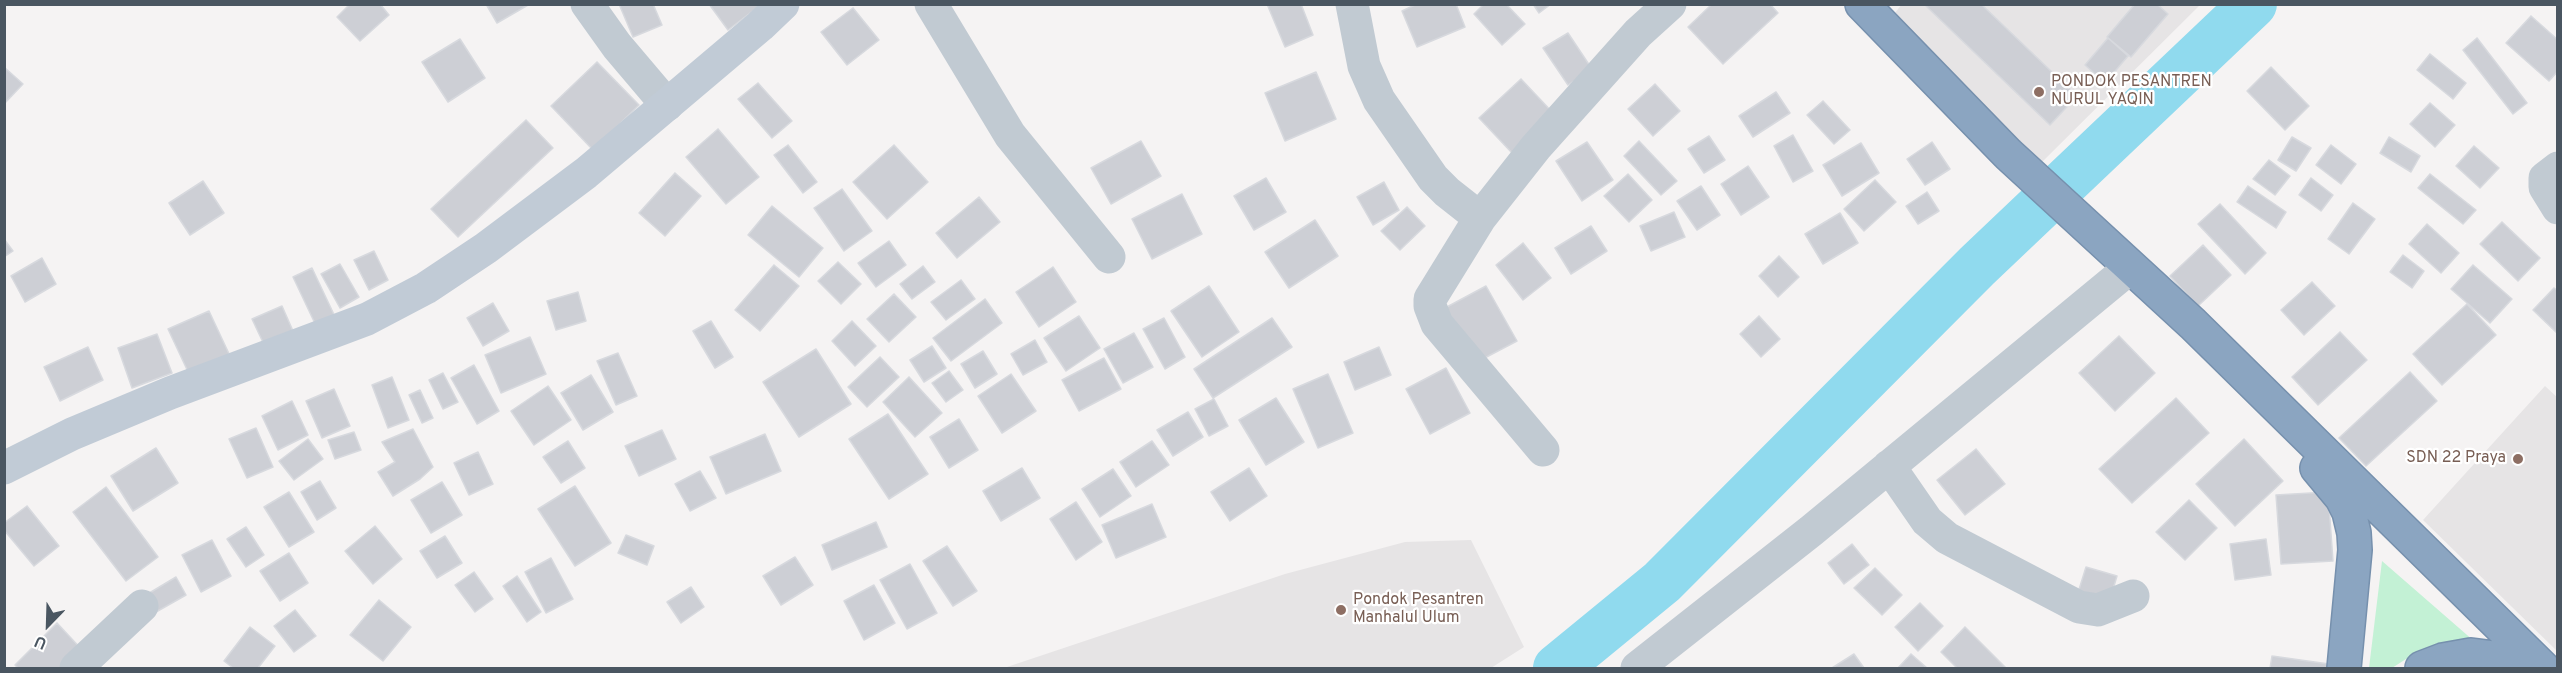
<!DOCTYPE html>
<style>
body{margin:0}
#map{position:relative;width:2562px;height:673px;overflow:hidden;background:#f5f3f3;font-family:Overpass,sans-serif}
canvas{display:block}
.frame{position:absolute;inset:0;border:6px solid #4a5661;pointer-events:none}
.north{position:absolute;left:18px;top:595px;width:60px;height:60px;-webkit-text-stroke:4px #fff;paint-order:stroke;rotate:203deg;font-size:16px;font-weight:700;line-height:24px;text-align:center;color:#4a5661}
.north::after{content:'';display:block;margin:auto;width:21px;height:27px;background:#4a5661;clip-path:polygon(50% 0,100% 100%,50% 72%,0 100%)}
</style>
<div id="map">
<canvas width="2562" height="673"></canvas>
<div class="frame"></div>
<div class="north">U</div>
</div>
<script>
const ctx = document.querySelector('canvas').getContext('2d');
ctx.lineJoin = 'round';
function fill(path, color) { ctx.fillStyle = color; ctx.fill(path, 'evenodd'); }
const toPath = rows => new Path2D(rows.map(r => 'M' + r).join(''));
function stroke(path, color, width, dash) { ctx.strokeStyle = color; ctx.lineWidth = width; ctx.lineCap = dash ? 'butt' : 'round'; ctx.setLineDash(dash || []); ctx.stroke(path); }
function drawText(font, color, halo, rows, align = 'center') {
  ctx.font = font + ' Overpass,sans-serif'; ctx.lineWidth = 4.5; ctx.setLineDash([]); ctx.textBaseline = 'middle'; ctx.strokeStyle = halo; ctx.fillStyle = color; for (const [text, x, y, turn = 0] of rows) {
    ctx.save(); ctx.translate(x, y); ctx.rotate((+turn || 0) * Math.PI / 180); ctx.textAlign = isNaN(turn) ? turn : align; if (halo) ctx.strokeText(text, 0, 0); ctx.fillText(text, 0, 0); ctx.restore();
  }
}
const education = toPath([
 [1902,4,2200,5,2038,166,1891,18],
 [2545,386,2558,398,2557,651,2423,520],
 [1471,540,1524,647,1491,668,1004,668,1285,574,1405,542]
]);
const green = toPath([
 [2382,561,2482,648,2439,649,2406,659,2392,668,2369,668]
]);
const river = toPath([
 [1557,668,1662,582,1977,266,2253,4]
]);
const building = toPath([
 [350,4,380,4,389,15,360,41,337,17,350,4],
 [486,4,528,4,528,5,497,23,486,4],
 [619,4,653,4,662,25,633,37,619,4],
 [709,4,756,4,758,7,728,30,709,4],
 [1267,4,1301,4,1313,35,1285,47,1267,4],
 [1417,4,1456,4,1465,27,1417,47,1402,11,1417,4],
 [1484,4,1506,4,1525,24,1502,45,1474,14,1484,4],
 [1533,4,1551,4,1539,13,1533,4],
 [1712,4,1770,4,1778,13,1723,64,1688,27,1712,4],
 [1924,4,1981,4,2077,96,2050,125,1924,4],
 [2135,4,2157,4,2168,14,2131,57,2107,37,2135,4],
 [853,8,879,40,847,65,821,32,853,8],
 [2531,16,2558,40,2558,71,2549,81,2506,43,2531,16],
 [1568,33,1592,69,1568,85,1543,48,1568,33],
 [2108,38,2128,56,2105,83,2085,65,2108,38],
 [2477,38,2527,103,2513,114,2463,50,2477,38],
 [460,39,485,78,448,102,422,62,460,39],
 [2430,54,2466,83,2453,99,2417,70,2430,54],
 [597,62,639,105,593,150,551,106,597,62],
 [4,67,23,84,4,104,4,67],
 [2271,67,2309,106,2285,130,2247,91,2271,67],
 [1316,72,1336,119,1285,141,1265,93,1316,72],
 [1521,79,1555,115,1513,154,1479,118,1521,79],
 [758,83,792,121,772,138,738,99,758,83],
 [1655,84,1680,111,1653,136,1628,109,1655,84],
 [1776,92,1790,113,1753,137,1739,116,1776,92],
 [1823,101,1850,130,1834,144,1807,115,1823,101],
 [2430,103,2455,125,2435,147,2410,124,2430,103],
 [526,120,553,148,458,237,431,209,526,120],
 [718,129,759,177,726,204,686,157,718,129],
 [1793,135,1813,171,1793,182,1774,146,1793,135],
 [1709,136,1725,160,1704,173,1688,149,1709,136],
 [2292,137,2311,148,2296,171,2278,160,2292,137],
 [2389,137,2420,156,2411,172,2380,153,2389,137],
 [1141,141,1161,176,1111,204,1091,168,1141,141],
 [1639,141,1677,181,1661,195,1624,156,1639,141],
 [1587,142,1613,180,1582,201,1556,161,1587,142],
 [1932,142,1950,169,1925,185,1907,159,1932,142],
 [1861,143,1879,173,1842,196,1823,165,1861,143],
 [788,145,817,182,803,193,774,155,788,145],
 [894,145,928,182,887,219,853,182,894,145],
 [2331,145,2356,164,2341,184,2316,165,2331,145],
 [2474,146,2499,168,2480,188,2456,166,2474,146],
 [2269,160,2290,176,2275,195,2253,179,2269,160],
 [1748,166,1769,197,1741,215,1721,184,1748,166],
 [675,173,701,196,665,236,639,213,675,173],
 [1628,174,1652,200,1629,222,1604,196,1628,174],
 [2430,174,2476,210,2463,224,2418,188,2430,174],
 [1266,178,1286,212,1254,230,1234,196,1266,178],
 [2311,178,2333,195,2321,211,2299,195,2311,178],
 [1875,180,1896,202,1864,231,1844,209,1875,180],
 [203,181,224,213,190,235,169,203,203,181],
 [1384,182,1399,210,1373,225,1357,197,1384,182],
 [1701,186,1720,215,1697,230,1677,201,1701,186],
 [2248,186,2286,212,2276,228,2237,202,2248,186],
 [842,189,872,231,844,251,814,208,842,189],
 [1927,192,1939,211,1918,224,1906,206,1927,192],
 [1182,194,1202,234,1152,259,1132,219,1182,194],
 [979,197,1000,222,957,258,936,233,979,197],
 [2353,203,2375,219,2349,254,2328,239,2353,203],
 [2220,204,2266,253,2245,274,2198,224,2220,204],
 [772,206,823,248,799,277,748,235,772,206],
 [1407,207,1425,226,1400,250,1381,231,1407,207],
 [1674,212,1685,237,1651,251,1640,226,1674,212],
 [1840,213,1858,243,1823,264,1805,234,1840,213],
 [1315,220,1338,256,1289,288,1265,252,1315,220],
 [2502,222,2540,258,2518,281,2480,244,2502,222],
 [2427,224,2459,253,2441,273,2409,244,2427,224],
 [1591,226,1607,251,1571,274,1555,248,1591,226],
 [4,239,13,251,4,257,4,239],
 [889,241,906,265,876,287,858,263,889,241],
 [1523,243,1551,278,1523,300,1496,265,1523,243],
 [2203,245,2231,275,2198,306,2170,276,2203,245],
 [374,251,388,280,369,290,354,260,374,251],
 [2403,255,2424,271,2412,288,2390,272,2403,255],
 [1779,256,1799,277,1778,297,1759,276,1779,256],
 [42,258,56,284,25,302,11,276,42,258],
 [838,262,861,284,841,304,818,281,838,262],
 [340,264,359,297,340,308,321,274,340,264],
 [774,265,799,286,760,331,735,310,774,265],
 [2473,265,2512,299,2490,323,2451,289,2473,265],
 [923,266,935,282,912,299,900,284,923,266],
 [1053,267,1076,302,1039,327,1016,292,1053,267],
 [312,268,338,323,319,332,293,277,312,268],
 [961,280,975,299,946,320,931,302,961,280],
 [2312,282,2335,306,2304,335,2281,310,2312,282],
 [1209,286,1239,332,1202,357,1171,311,1209,286],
 [1486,286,1517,341,1475,363,1445,308,1486,286],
 [2554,288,2558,291,2558,334,2533,310,2554,288],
 [578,292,586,321,556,330,547,301,578,292],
 [894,294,916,317,889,342,867,319,894,294],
 [985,299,1002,323,951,361,933,338,985,299],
 [493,303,509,331,483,346,467,318,493,303],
 [2467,304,2496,335,2442,385,2413,354,2467,304],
 [282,306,297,340,268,353,252,319,282,306],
 [209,311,231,358,190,376,168,329,209,311],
 [1079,316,1100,348,1066,371,1044,338,1079,316],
 [1759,316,1780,339,1761,357,1740,334,1759,316],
 [1164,318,1185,357,1165,369,1143,329,1164,318],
 [1272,318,1292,347,1213,398,1194,369,1272,318],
 [711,321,733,357,715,368,693,331,711,321],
 [852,321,876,346,855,366,832,341,852,321],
 [2340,332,2367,360,2318,405,2292,377,2340,332],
 [1134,333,1153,367,1123,383,1104,349,1134,333],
 [157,334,172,373,132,388,118,348,157,334],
 [2119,336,2155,373,2115,411,2079,373,2119,336],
 [530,337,546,374,501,393,485,355,530,337],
 [1035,340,1047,362,1023,375,1011,354,1035,340],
 [932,346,946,368,924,382,910,360,932,346],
 [88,347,103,380,60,401,44,367,88,347],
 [1379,347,1391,375,1355,390,1344,362,1379,347],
 [816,349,851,404,799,437,763,382,816,349],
 [983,351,997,374,975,388,961,364,983,351],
 [618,353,637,396,616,405,597,361,618,353],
 [880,357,899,377,867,407,848,387,880,357],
 [1104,358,1121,389,1079,411,1062,380,1104,358],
 [474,365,499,411,477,424,451,378,474,365],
 [1446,368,1470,413,1430,434,1406,389,1446,368],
 [949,371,963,390,946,402,932,383,949,371],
 [2410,372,2437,401,2366,466,2339,438,2410,372],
 [443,373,458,402,443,409,429,380,443,373],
 [1011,374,1036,411,1002,433,978,396,1011,374],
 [1328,374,1353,433,1318,448,1293,389,1328,374],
 [591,375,613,412,583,430,561,393,591,375],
 [392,377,409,420,388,428,372,385,392,377],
 [909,377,942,413,915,437,883,402,909,377],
 [548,386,571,420,534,445,511,411,548,386],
 [334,389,350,426,322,438,306,401,334,389],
 [420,390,433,418,422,423,409,395,420,390],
 [1276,398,1304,442,1266,465,1239,420,1276,398],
 [2176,398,2209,433,2132,503,2099,469,2176,398],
 [1214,399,1228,426,1209,436,1195,409,1214,399],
 [292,401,308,435,278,450,262,416,292,401],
 [1188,412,1203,437,1173,456,1157,430,1188,412],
 [888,414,928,474,889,499,849,439,888,414],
 [959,419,978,450,949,468,930,437,959,419],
 [256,428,273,467,247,478,229,439,256,428],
 [413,429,433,467,420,479,393,496,378,472,395,462,382,442,413,429],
 [662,430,676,459,639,476,625,446,662,430],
 [354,432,361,450,335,459,328,440,354,432],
 [765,434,781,471,726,494,710,457,765,434],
 [308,439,323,459,294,480,279,461,308,439],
 [2244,439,2283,481,2235,526,2196,484,2244,439],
 [568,441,585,468,561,483,543,457,568,441],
 [1152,441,1169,465,1136,487,1120,462,1152,441],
 [156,448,178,483,133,511,111,476,156,448],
 [1976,449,2005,484,1965,515,1937,480,1976,449],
 [478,452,493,484,469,495,454,463,478,452],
 [1022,468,1040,498,1001,521,983,491,1022,468],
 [1249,468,1267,496,1230,521,1211,492,1249,468],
 [1113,469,1131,496,1100,517,1082,489,1113,469],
 [700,471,716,498,690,511,675,484,700,471],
 [320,481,336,508,317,520,301,492,320,481],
 [442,482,462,515,431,533,411,500,442,482],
 [575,486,611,543,575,566,538,509,575,486],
 [106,487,158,557,126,581,73,512,106,487],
 [289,492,314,532,289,547,264,507,289,492],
 [2328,492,2333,561,2281,564,2276,495,2328,492],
 [2189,500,2217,528,2185,560,2156,532,2189,500],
 [1076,502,1102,542,1076,560,1050,519,1076,502],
 [1152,504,1166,537,1116,558,1102,525,1152,504],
 [27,506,59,546,34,566,4,530,4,523,27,506],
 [876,522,887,547,832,570,822,545,876,522],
 [375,526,402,559,373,584,345,551,375,526],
 [246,527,264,555,246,567,227,539,246,527],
 [626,535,654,546,647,565,618,553,626,535],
 [445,536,462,563,437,578,420,551,445,536],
 [2266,539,2271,575,2235,580,2230,544,2266,539],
 [212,540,231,576,201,592,182,555,212,540],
 [1852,544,1869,565,1844,584,1828,563,1852,544],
 [947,546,977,591,953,606,923,561,947,546],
 [289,553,308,583,280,601,260,571,289,553],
 [795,557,813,585,781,605,763,576,795,557],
 [551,558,573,599,546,613,525,572,551,558],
 [910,564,937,613,907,629,880,580,910,564],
 [2086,567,2117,576,2108,606,2077,596,2086,567],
 [1875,568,1902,595,1882,615,1854,588,1875,568],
 [474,572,493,599,475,612,455,585,474,572],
 [517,576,541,612,527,622,503,586,517,576],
 [176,577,186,595,156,612,146,595,176,577],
 [874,585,895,623,864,640,844,601,874,585],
 [691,587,704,607,681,623,667,602,691,587],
 [379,600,411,627,383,661,350,635,379,600],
 [1920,603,1943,626,1918,651,1895,627,1920,603],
 [295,610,316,636,294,652,274,626,295,610],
 [57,623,84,652,67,668,18,668,15,665,57,623],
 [250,627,275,646,258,668,233,668,224,661,250,627],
 [1965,627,2006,668,1957,668,1941,652,1965,627],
 [1854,654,1864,668,1832,668,1854,654],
 [1911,654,1927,668,1898,668,1911,654],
 [2272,656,2329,664,2329,668,2270,668,2272,656]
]);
const street = toPath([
 [587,4,617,46,667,105],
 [931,4,1010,135,1109,257],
 [1352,4,1364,66,1379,100,1433,178,1447,192,1480,218],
 [2558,168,2545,178,2545,187,2558,208],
 [1543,450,1437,324,1430,306,1430,299,1480,218,1536,147,1638,33,1670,4],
 [1889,466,1927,521,1947,538,2079,607,2098,610,2133,596],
 [76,668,142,606],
 [1637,668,1811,531,2120,276]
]);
const secondary = toPath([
 [4,468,72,434,170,393,367,319,426,288,486,248,586,173,760,26,783,4]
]);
const highway = toPath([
 [1862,4,2008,154,2193,324,2543,668],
 [2317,468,2342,498,2349,512,2354,533,2355,550,2344,668],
 [2422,668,2443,660,2471,655,2518,661,2538,668]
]);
const markers = [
 [2039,92,6,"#8d6e63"],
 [2518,459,6,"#8d6e63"],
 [1341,610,6,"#8d6e63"]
];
const educationNames = [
 ["PONDOK PESANTREN",2051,83],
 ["NURUL YAQIN",2051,101],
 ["SDN 22 Praya",2506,459,"right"],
 ["Pondok Pesantren",1353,601],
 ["Manhalul Ulum",1353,619]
];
fill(education, '#e6e4e5');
fill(green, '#c3f1d5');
stroke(river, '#90daee', 48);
fill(building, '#cdcfd5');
stroke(building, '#d7d9de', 1.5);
stroke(highway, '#7690ad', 36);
stroke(street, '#c1cad2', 33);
stroke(secondary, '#c1cbd6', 33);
stroke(highway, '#8ba5c1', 33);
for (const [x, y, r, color] of markers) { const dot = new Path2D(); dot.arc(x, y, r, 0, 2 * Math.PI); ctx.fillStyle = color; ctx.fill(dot); stroke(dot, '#fff', 2); }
drawText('16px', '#785e54', '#fff', educationNames, 'left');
</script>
